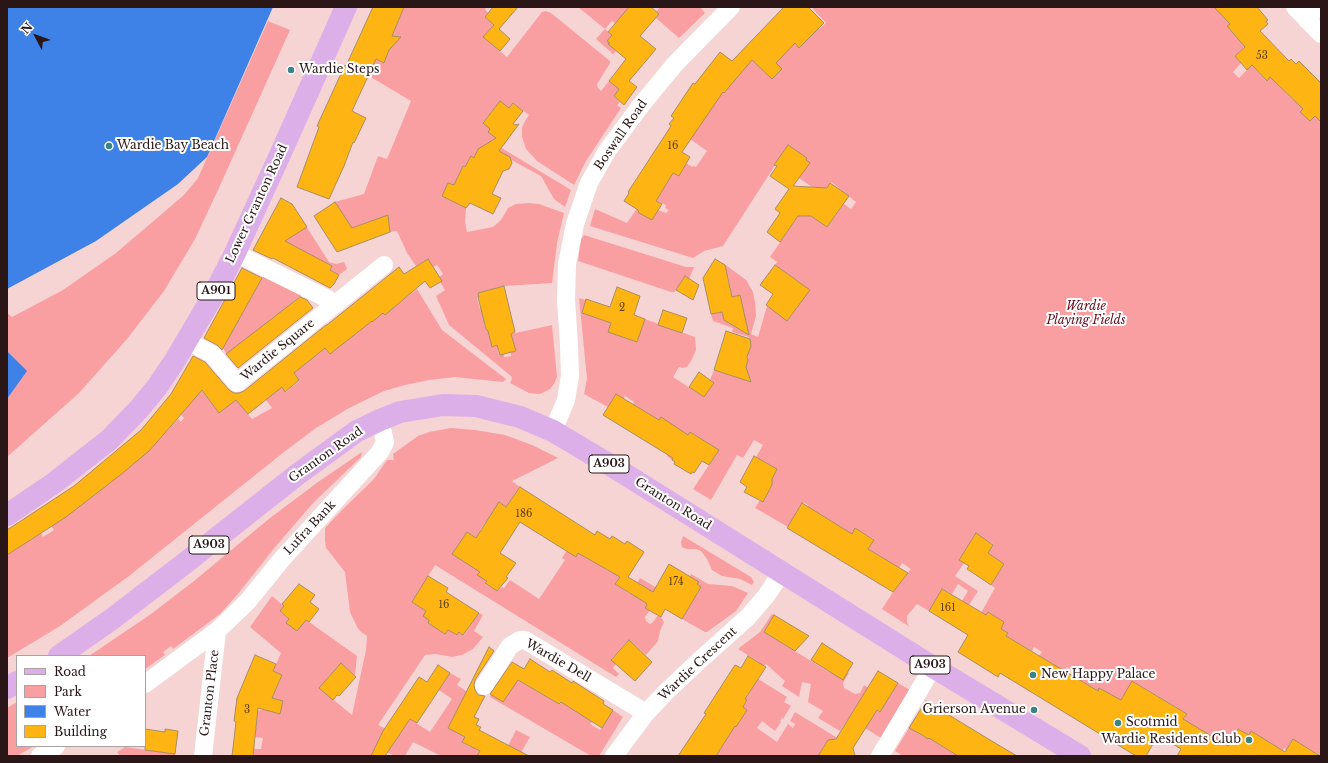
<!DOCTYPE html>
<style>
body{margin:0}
#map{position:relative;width:1328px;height:763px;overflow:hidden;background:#f7d4d4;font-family:"Libre Baskerville",serif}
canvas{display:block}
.frame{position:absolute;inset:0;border:8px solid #2a1616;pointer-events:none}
.legend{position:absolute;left:16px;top:655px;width:130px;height:92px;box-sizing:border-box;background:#fff;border:1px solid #aaa2a2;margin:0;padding:5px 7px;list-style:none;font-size:12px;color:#2a1616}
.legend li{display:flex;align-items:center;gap:8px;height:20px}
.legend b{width:20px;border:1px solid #aaa2a2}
.north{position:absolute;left:16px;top:16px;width:40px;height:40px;-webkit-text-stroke:3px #fff;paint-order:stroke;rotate:311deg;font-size:11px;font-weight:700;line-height:16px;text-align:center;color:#2a1616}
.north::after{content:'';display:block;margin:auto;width:14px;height:18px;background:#2a1616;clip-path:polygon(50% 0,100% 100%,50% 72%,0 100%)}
</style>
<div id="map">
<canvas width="1328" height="763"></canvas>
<div class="frame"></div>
<ul class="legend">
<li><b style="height:5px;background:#dcafe9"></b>Road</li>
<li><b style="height:11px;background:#f99fa1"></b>Park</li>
<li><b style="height:11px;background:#3e82e7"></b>Water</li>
<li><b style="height:11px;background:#feb412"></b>Building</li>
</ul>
<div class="north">N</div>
</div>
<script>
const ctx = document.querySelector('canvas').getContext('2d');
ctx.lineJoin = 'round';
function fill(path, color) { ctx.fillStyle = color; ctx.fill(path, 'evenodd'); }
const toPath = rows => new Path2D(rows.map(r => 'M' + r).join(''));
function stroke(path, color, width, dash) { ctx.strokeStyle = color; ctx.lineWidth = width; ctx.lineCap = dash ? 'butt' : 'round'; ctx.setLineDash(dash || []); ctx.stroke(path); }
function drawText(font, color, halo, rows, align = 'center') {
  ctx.font = font + ' "Libre Baskerville",serif'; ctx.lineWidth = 4; ctx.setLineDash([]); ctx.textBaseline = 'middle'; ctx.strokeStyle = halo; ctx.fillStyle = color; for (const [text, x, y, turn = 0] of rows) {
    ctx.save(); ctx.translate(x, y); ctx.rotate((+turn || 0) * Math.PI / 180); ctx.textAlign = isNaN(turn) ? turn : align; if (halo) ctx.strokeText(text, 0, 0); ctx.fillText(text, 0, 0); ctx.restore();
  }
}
const green = toPath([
 [400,7,487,7,485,9,488,13,485,17,494,25,483,37,507,57,542,12,546,11,551,13,610,61,610,63,597,84,598,88,601,91,609,81,619,89,614,96,620,102,617,105,621,108,586,161,574,185,537,161,526,149,522,137,522,128,525,121,529,115,513,103,509,108,500,101,483,122,491,129,498,139,500,147,571,190,565,207,554,199,541,176,508,158,478,160,471,157,465,167,463,166,454,185,448,183,442,196,466,208,465,222,467,232,493,227,501,220,508,208,516,204,529,203,539,204,564,213,557,243,552,283,504,286,478,293,479,297,477,298,480,309,482,308,486,321,484,324,486,329,488,331,493,347,497,345,499,355,504,354,504,357,511,356,511,352,516,351,511,334,552,325,557,377,554,384,550,389,540,394,529,393,510,383,512,379,511,376,449,325,436,296,445,290,440,282,439,277,443,274,437,265,433,267,428,259,416,266,407,253,397,231,390,232,388,215,344,231,344,217,335,202,364,194,378,156,387,159,411,101,369,76,376,59,383,63,385,39,401,15,403,9],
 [578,7,629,7,626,10,633,16,618,25,612,21,605,29,612,35,607,41,610,43,609,44,616,51,613,54,596,39,605,29],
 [660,7,700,7,705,13,679,38,656,18,659,14,656,12],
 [814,7,1216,7,1215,8,1218,11,1249,7,1227,26,1245,46,1235,56,1241,63,1233,72,1239,78,1252,65,1266,81,1270,77,1293,100,1315,78,1305,107,1300,112,1310,121,1315,116,1321,122,1321,756,1293,739,1286,750,1284,748,1279,756,1273,745,1252,732,1249,735,1238,729,1222,756,1183,720,1187,714,1133,681,1119,704,1106,692,1100,688,1098,691,1071,675,1073,671,1067,667,1064,671,1039,656,1042,652,1034,647,1032,651,1006,636,1008,633,1003,630,999,632,1004,622,988,613,982,621,978,618,995,588,991,585,1004,564,988,553,993,544,976,534,959,559,964,563,955,576,978,591,969,605,962,601,968,591,958,584,952,594,942,589,929,611,917,604,907,616,907,623,910,627,882,609,893,592,911,569,902,563,899,568,868,549,874,539,856,529,850,538,832,527,834,523,808,508,808,505,805,503,802,504,788,527,755,508,760,500,762,501,765,500,767,491,770,490,772,485,772,482,770,481,777,469,756,457,763,445,754,440,743,458,737,455,711,500,693,489,717,453,709,444,690,432,672,460,667,456,676,441,661,418,659,420,633,405,634,402,625,396,623,399,616,394,608,407,584,394,587,379,579,298,586,300,582,313,611,323,608,332,637,342,645,319,695,337,696,350,691,361,687,367,683,368,679,367,673,377,704,397,714,383,710,380,714,370,745,380,748,373,747,371,743,369,748,360,748,356,744,355,749,337,732,332,733,328,713,321,711,314,722,312,725,321,744,316,740,295,732,297,728,276,716,279,715,277,723,263,746,280,753,292,755,302,756,316,751,334,758,337,767,306,787,320,809,290,775,265,777,262,770,257,798,216,811,216,827,227,844,204,851,209,856,202,831,182,827,188,812,187,799,178,806,158,788,145,723,246,704,251,693,258,590,226,595,209,627,223,638,207,650,218,654,217,658,210,666,213,669,210,665,208,666,205,656,201,673,173,679,176,683,169,678,165,682,160,692,167,693,166,696,167,707,151,683,134,687,128,673,119,673,118,716,87,724,93,751,59,772,79,781,69,776,63,782,30,799,48,815,32,809,19,819,29,826,23,813,9],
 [268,21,290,30,218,190,195,239,164,291,127,339,79,393,7,457,7,399,26,371,7,351,7,313,12,317,63,290,116,253,184,195,198,178],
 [292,204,329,262,336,264,344,262,347,269,339,275,330,270,332,266,287,243,276,234],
 [584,235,686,267,694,267,689,279,685,276,675,292,671,292,578,261,581,239],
 [265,274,302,295,227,355,223,348,262,278],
 [417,289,442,330,506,379,503,382,455,377,429,380,405,385,384,391,349,408,316,428,284,452,129,576,60,626,7,658,7,555,41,533,43,537,54,530,51,526,96,494,123,472,121,469,154,445,178,419,181,422,184,418,181,415,200,388,219,413,236,400,252,419,272,408,263,396,279,384,286,392,299,381,294,373,325,348,330,354,371,320,373,321,383,313,385,314],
 [451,428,475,430,505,435,532,445,558,458,512,481,520,487,506,507,499,503,487,524,485,523,480,530,482,532,478,539,467,532,453,554,481,570,478,575,487,581,485,584,497,591,502,587,504,588,510,580,539,599,565,560,562,558,582,527,575,551,588,559,593,553,608,562,604,568,608,571,616,558,627,565,615,584,630,594,640,578,657,588,646,604,647,605,646,608,650,610,645,617,646,621,650,624,653,622,658,615,661,617,664,622,660,631,658,641,646,655,629,640,611,659,616,664,613,668,619,674,616,677,435,565,412,602,426,611,429,620,428,623,445,634,448,630,456,635,459,632,464,635,479,613,483,615,474,631,483,637,473,649,462,655,452,657,436,654,425,655,378,725,399,735,410,719,430,732,452,699,439,690,450,673,461,679,457,685,469,693,455,714,448,728,465,737,462,742,470,747,479,730,481,748,478,756,438,756,439,755,413,742,405,756,395,756,376,747,371,756,361,756,358,755,357,756,253,756,254,749,261,749,263,738,255,737,258,711,264,709,279,714,283,702,262,695,277,687,282,675,273,671,281,653,250,627,272,596,284,606,280,612,289,619,286,623,297,631,305,619,357,656,355,675,341,663,319,688,352,715,366,650,367,636,361,632,357,627,350,612,345,572,326,548,325,540,325,528,342,510,374,479,387,460,394,460,393,454,418,436,429,432],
 [362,452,361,457,313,503,276,546,237,595,220,614,173,649,171,646,163,652,165,655,145,669,145,656,89,656,151,614,194,581,270,518,318,482],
 [683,536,751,577,754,582,752,585,740,579,722,576,712,570,707,559,701,551,696,549,687,549,682,547,681,542],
 [691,574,708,584,732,586,748,593,736,611,707,632,705,632,682,619,701,587,697,584,698,582,692,578,690,580,688,579],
 [772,614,774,615,764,632,829,672,840,655,853,663,847,672,849,673,843,683,844,688,855,694,860,693,864,685,873,691,866,703,879,712,898,683,910,690,881,738,849,718,840,731,818,718,823,711,808,702,811,684,802,682,799,697,782,686,785,681,766,664,757,671,755,669,759,662,738,649,760,632],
 [747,672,787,697,784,702,791,706,783,719,782,718,780,721,781,722,775,731,762,721,757,728,777,742,788,724,793,728,795,724,790,721,795,712,839,739,836,743,831,740,828,740,818,756,713,756,718,753,722,745,712,733,699,725,702,720,723,733,730,723,736,727,741,720,743,707,747,701,740,696,741,693,747,697,751,690],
 [517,680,559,704,561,702,592,721,590,724,600,730,613,710,623,717,599,756,591,756,490,697,491,694],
 [17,702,17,746,34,746,17,756,7,756,7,708],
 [909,728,928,739,934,730,942,735,937,743,951,752,961,756,903,756,895,751],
 [516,730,530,737,519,756,503,756],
 [125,747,175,754,175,756,120,756,117,752]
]);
const water = toPath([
 [7,7,273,7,207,157,178,184,96,241,7,289],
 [7,351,27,371,7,399]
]);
const building = toPath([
 [373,7,404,7,392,36,401,37,389,50,384,63,376,59,352,111,366,118,354,143,353,142,344,166,329,199,297,187,319,127,317,126,345,65,346,66,373,7],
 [493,7,518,7,499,29,510,39,500,51,483,37,494,25,485,17,493,7],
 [629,7,651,7,659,14,640,36,656,49,629,81,637,87,624,105,614,96,619,89,609,81,626,59,608,44,610,43,607,41,612,35,608,32,629,7],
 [784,7,808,7,824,23,799,48,795,43,776,63,782,69,772,79,752,60,724,93,723,92,682,152,690,157,679,176,673,173,656,201,662,204,652,220,639,213,638,210,624,201,629,193,628,192,671,126,669,124,674,118,671,116,693,83,695,84,720,52,732,61,784,7],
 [1214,7,1257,7,1268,20,1266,21,1268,24,1260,31,1289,61,1291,59,1296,64,1299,61,1321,83,1321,122,1315,116,1310,121,1300,112,1303,109,1270,77,1267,81,1252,65,1247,70,1235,56,1245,47,1227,26,1230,24,1214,7],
 [500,101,509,108,513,103,523,111,513,124,515,125,519,124,499,151,510,157,512,163,509,169,503,171,492,194,501,198,493,214,470,203,466,208,442,196,448,183,454,185,463,166,465,167,471,156,474,158,478,149,496,138,488,132,490,129,483,123,500,101],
 [788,145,807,158,806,160,810,163,793,186,827,188,830,183,849,196,827,227,811,216,798,216,780,242,767,232,780,213,775,209,789,189,770,176,777,166,774,165,788,145],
 [281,198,292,204,307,227,285,241,332,266,330,270,339,275,334,284,330,288,273,258,272,259,253,250,281,198],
 [335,202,352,228,388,215,390,232,337,252,314,216,335,202],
 [428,259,442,281,430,288,425,281,385,315,383,313,372,322,372,321,330,354,325,348,294,373,299,380,285,392,282,387,248,414,236,400,219,413,202,390,171,426,149,451,119,476,66,517,7,555,7,530,74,486,141,430,171,394,193,356,205,362,229,390,234,393,239,393,244,391,326,325,327,325,399,267,404,274,428,259],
 [715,259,725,265,732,297,740,295,749,335,724,320,722,312,711,314,703,278,715,259],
 [775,265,810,290,787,321,766,305,773,294,760,285,775,265],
 [242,268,262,278,222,350,217,345,204,338,242,268],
 [685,276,699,285,693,300,676,290,685,276],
 [504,286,515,332,511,334,516,351,500,355,497,345,492,347,488,331,486,329,478,297,479,297,478,293,504,286],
 [617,287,640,296,634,315,645,319,637,342,608,332,611,323,582,313,586,299,610,307,617,287],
 [300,297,307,300,313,308,238,368,226,354,300,297],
 [663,310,687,318,682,333,658,325,663,310],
 [726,331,750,339,751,346,747,357,748,360,746,367,751,382,714,370,726,331],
 [699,372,714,383,704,397,689,387,699,372],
 [616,394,659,420,661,417,688,435,690,432,719,450,709,465,702,461,694,473,692,472,691,474,674,464,675,462,672,460,673,458,603,415,616,394],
 [754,456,777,469,772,479,772,485,763,502,744,492,747,487,740,482,754,456],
 [520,487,595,535,597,531,610,539,612,536,625,544,627,541,644,552,628,577,653,592,669,564,699,582,697,584,701,587,682,619,665,609,661,617,645,608,647,605,646,603,615,584,620,577,578,553,576,557,520,522,500,553,516,563,506,577,508,578,497,591,485,583,487,581,477,575,480,572,452,554,467,532,476,538,499,502,506,507,520,487],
 [802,503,852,534,855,528,874,540,868,549,908,573,893,592,787,528,802,503],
 [976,533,993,545,988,553,1004,564,991,585,967,569,969,566,959,560,976,533],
 [428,576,448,588,446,592,479,613,463,635,459,632,457,635,448,630,445,634,428,623,429,620,423,616,426,611,412,602,428,576],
 [299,584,315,595,310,602,319,609,309,622,306,620,297,631,286,623,289,619,280,611,284,606,282,604,299,584],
 [942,589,986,615,988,612,1004,622,1001,629,1008,633,1006,636,1098,691,1099,688,1121,700,1132,681,1187,714,1183,719,1228,746,1238,729,1249,735,1251,731,1285,752,1293,739,1320,756,1177,756,1181,749,1158,735,1146,756,1136,756,1000,673,998,677,958,652,968,635,929,611,942,589],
 [774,615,809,636,795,651,764,632,774,615],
 [629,640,652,662,635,681,611,660,629,640],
 [822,643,853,663,843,680,811,660,822,643],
 [489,647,494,651,475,680,474,685,475,690,478,695,485,696,474,717,479,719,476,725,481,727,479,730,529,756,477,756,480,751,462,742,465,737,448,728,489,647],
 [255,655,276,664,273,671,282,675,272,698,283,701,280,714,258,708,253,756,232,756,236,722,234,721,237,698,255,655],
 [748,656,766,667,745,699,747,700,743,707,747,710,736,727,735,726,716,756,678,756,706,714,704,713,735,665,741,668,748,656],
 [530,659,550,672,552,670,572,683,573,681,604,701,603,704,613,710,602,728,561,702,559,704,518,680,503,702,490,694,512,662,524,669,530,659],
 [341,663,356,677,339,696,337,695,333,700,319,688,341,663],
 [438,665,450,673,417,723,410,719,385,756,371,756,383,731,419,677,427,682,438,665],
 [878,671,898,683,880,712,877,710,853,748,855,756,818,756,828,740,836,739,878,671],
 [926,701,995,743,1017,756,958,756,929,738,928,739,922,735,909,728,926,701],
 [145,729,165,732,165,729,178,731,175,754,145,750,145,729]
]);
const minor = toPath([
 [1295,7,1321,34],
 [1307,20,1317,7],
 [235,253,328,299,334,305],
 [187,341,212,354,237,383,384,265],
 [553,431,566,400,570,376,569,345,566,300,567,264,575,224,589,183,607,151,642,104,675,64,731,7],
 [145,684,217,631,248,601,282,559,380,452,385,442,380,420],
 [484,686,510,646,520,640,525,640,646,713],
 [40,756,56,746],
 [203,756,217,631],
 [614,756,646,713,666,692,701,659,748,617,766,596,782,572],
 [880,756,933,667]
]);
const major = toPath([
 [7,515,54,483,109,440,139,409,157,387,174,362,213,296,235,253,279,157,346,7],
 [59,656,112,619,180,567,298,474,357,431,380,420,400,412,443,405,476,406,520,417,553,431,620,471,933,667,1080,756],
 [7,688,17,682]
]);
const markers = [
 [291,70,4,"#3b8486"],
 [109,146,4,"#3b8486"],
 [1033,675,4,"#3b8486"],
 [1034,710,4,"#3b8486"],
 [1118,723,4,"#3b8486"],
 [1249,740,4,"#3b8486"]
];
const numberNames = [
 ["53",1262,56],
 ["16",673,146],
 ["2",622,308],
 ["186",524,514],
 ["174",676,582],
 ["16",444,605],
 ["161",948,608],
 ["3",247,710]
];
const shields = [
 [216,291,38],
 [609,464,40],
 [209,545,40],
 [930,665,40]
];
const shieldNames = [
 ["A901",216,291],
 ["A903",609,464],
 ["A903",209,545],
 ["A903",930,665]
];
const poiNames = [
 ["Wardie Steps",299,70],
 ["Wardie Bay Beach",117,146],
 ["New Happy Palace",1041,675],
 ["Grierson Avenue",1026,710,"right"],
 ["Scotmid",1126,723],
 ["Wardie Residents Club",1241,740,"right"]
];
const streetNames = [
 ["Boswall Road",621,135,-55],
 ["Lower Granton Road",257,204,-65],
 ["Wardie Square",278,350,-39],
 ["Granton Road",326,455,-35],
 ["Granton Road",673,504,32],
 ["Lufra Bank",310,528,-47],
 ["Wardie Dell",558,661,30],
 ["Wardie Crescent",698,664,-43],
 ["Granton Place",210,693,-83]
];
const parkNames = [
 ["Wardie",1086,307],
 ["Playing Fields",1086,321]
];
fill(green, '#f99fa1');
fill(water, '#3e82e7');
fill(building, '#feb412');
stroke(building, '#a88d63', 1);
stroke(minor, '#fff', 18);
stroke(major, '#dcafe9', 22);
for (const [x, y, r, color] of markers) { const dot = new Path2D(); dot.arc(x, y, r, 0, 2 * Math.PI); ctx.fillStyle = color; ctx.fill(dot); stroke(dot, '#fff', 1.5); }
drawText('10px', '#5f3e15', null, numberNames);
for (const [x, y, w] of shields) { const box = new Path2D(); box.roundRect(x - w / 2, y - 9, w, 18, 3); ctx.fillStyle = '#fff'; ctx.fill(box); stroke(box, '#2a1616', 1); }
drawText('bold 11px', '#2a1616', null, shieldNames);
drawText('12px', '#2a1616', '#fff', poiNames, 'left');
drawText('12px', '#2a1616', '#fff', streetNames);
drawText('italic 12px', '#630b1b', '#fff', parkNames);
</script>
